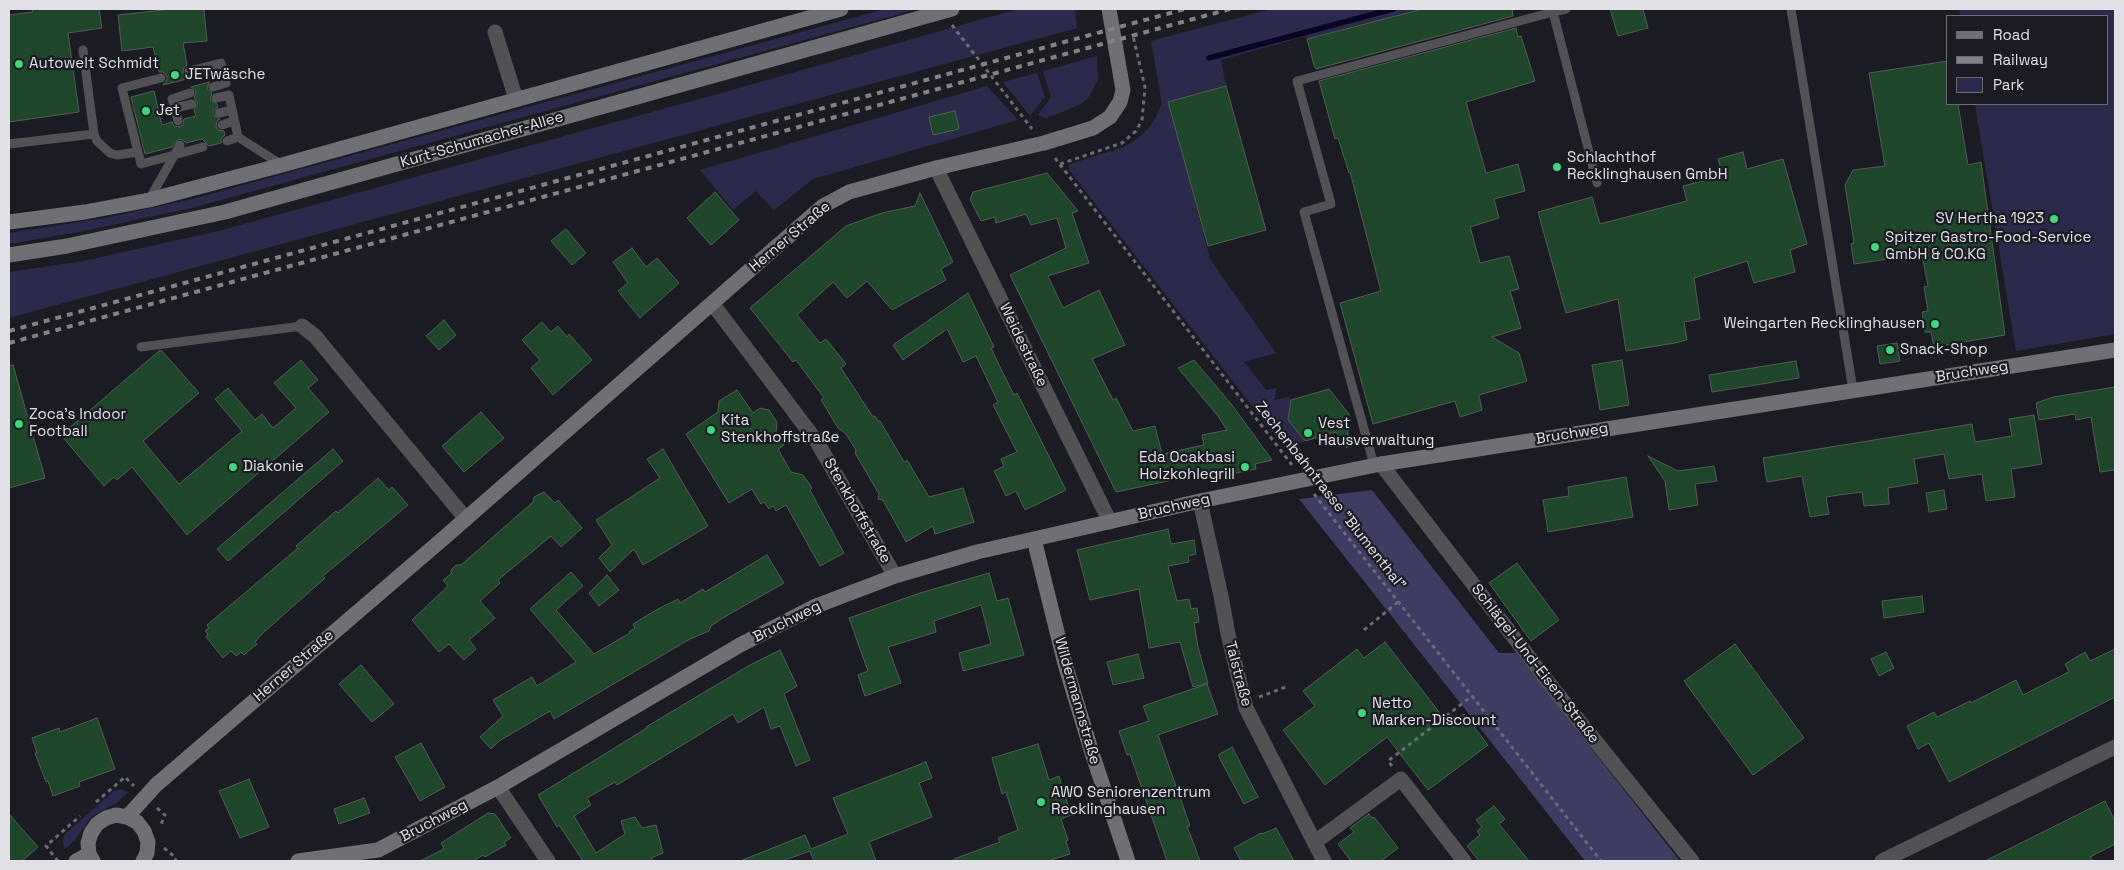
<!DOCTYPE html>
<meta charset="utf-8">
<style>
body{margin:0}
#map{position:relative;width:2124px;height:870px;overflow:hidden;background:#1b1b23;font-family:"Space Grotesk",sans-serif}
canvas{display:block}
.frame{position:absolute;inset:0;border:10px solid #e0e0e6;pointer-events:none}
.legend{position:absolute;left:1946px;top:15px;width:162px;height:90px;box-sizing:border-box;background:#1b1b23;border:1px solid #6a6a71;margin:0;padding:6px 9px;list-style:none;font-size:15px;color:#e0e0e6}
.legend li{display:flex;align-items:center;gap:10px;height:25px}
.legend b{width:25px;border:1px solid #6a6a71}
</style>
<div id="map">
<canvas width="2124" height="870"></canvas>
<div class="frame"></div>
<ul class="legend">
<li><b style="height:6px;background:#6f6f76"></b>Road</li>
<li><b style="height:6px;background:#828289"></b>Railway</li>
<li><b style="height:14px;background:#2c2a4c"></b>Park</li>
</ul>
</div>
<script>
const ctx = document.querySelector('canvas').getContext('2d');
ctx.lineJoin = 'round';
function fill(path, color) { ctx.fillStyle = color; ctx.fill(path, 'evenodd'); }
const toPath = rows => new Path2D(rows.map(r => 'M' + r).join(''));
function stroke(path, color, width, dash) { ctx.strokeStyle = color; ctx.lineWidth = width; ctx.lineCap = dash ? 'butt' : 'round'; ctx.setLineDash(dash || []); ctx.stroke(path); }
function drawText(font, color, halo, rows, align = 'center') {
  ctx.font = font + ' "Space Grotesk",sans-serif'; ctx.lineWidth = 4.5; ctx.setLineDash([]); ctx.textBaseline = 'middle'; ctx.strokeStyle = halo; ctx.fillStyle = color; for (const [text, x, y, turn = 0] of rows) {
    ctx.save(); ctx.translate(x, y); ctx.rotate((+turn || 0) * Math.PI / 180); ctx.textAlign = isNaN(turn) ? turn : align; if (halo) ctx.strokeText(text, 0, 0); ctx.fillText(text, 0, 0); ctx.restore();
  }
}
const green = toPath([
 [885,9,918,9,192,208,79,232,9,244,9,233,105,218,192,199],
 [1018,9,1075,9,1077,28,9,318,9,272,84,261,222,230,714,95],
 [1271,9,1423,9,1366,26,1365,23,1307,39,1306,36,1221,60,1226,86,1169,102,1210,259,1276,353,1244,362,1266,390,1277,388,1274,400,1289,397,1291,400,1288,420,1305,441,1294,446,1301,457,1287,451,1069,170,1069,165,1073,163,1124,147,1138,138,1148,129,1156,117,1162,103,1151,41],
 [1959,9,2115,9,2115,334,2016,351,1975,104,2108,104,2108,16,1960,16],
 [1097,56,1098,79,1089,97,1081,104,1055,115,1045,118,1038,115,1051,97,1043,71],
 [1037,73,1045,97,1030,116,1003,82],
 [987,86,1018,120,813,179,774,210,756,191,733,210,700,170],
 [120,789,128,792,118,802,91,817,75,840,65,849,63,842,64,835,67,832,114,791]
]);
const forest = toPath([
 [1372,490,1499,653,1516,653,1680,861,1585,861,1299,499]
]);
const stream = toPath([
 [1209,58,1393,9]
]);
const building = toPath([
 [32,9,99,9,102,28,68,33,79,112,9,122,9,15,33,12,32,9],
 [172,9,204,9,207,41,183,43,187,65,184,67,183,72,185,76,191,78,163,85,167,80,167,76,163,72,159,72,153,47,122,51,118,15,172,9],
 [1423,9,1512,9,1513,16,1316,69,1314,65,1307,39,1423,9],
 [1610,9,1643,9,1648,28,1618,36,1610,9],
 [1516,28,1518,37,1521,36,1535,81,1466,102,1486,173,1518,164,1525,191,1494,199,1499,218,1470,227,1480,263,1509,256,1519,289,1510,291,1521,328,1492,337,1519,353,1527,381,1479,395,1482,410,1460,417,1455,401,1373,424,1340,303,1381,291,1350,172,1349,173,1338,138,1335,139,1319,81,1516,28],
 [1948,61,1948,104,1958,104,1968,165,1981,162,2005,335,1934,347,1931,332,1925,332,1922,312,1928,311,1924,287,1928,286,1921,250,1888,255,1888,259,1854,264,1851,244,1854,243,1845,185,1853,170,1885,166,1869,73,1948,61],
 [209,82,207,89,212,93,210,100,217,104,218,107,213,111,213,115,220,119,217,121,216,126,218,130,224,131,225,135,221,139,221,143,209,146,202,139,186,143,183,140,179,139,172,147,145,154,131,97,154,91,162,125,172,122,174,126,179,127,183,125,184,119,196,116,194,110,198,103,194,98,196,91,191,87,209,82],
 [1226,86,1266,230,1208,246,1168,102,1226,86],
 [955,111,959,129,933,135,929,117,955,111],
 [1743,152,1747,169,1783,159,1807,244,1790,250,1795,272,1754,283,1747,261,1694,278,1700,319,1684,322,1687,340,1675,343,1626,351,1618,299,1566,313,1538,212,1592,197,1600,224,1687,201,1683,186,1723,176,1718,159,1743,152],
 [1047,173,1078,211,1072,213,1089,263,1048,276,1063,308,1099,290,1125,345,1092,359,1113,400,1116,398,1133,431,1155,426,1162,454,1204,445,1202,435,1227,430,1218,416,1178,368,1194,360,1232,405,1272,460,1255,464,1256,469,1236,473,1234,467,1116,492,1010,275,1066,248,1057,218,1031,225,1026,214,996,223,995,217,981,221,970,199,973,192,1047,173],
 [715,192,739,220,711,245,687,218,715,192],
 [920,193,953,262,941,269,946,280,892,310,867,281,847,298,833,282,797,315,820,343,826,339,846,364,841,368,873,417,875,416,878,421,880,421,904,462,907,460,929,497,963,488,974,522,935,534,933,526,906,542,883,500,878,499,879,494,855,453,856,450,846,434,838,428,821,400,824,398,796,360,793,362,750,308,846,226,882,213,915,206,920,193],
 [566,229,586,253,572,265,551,241,566,229],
 [632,248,646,267,657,258,679,283,640,318,618,291,628,283,613,262,632,248],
 [968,293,994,347,991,348,1002,371,1014,395,1017,393,1066,490,1025,510,1016,491,1006,496,994,471,1004,466,1001,459,1017,452,993,405,998,402,976,356,963,362,947,329,903,360,893,345,968,293],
 [444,320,456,335,439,350,426,336,444,320],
 [542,322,551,332,558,326,567,337,569,334,592,360,553,395,531,368,540,360,522,340,542,322],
 [1897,343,1900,361,1880,364,1877,346,1897,343],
 [159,351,162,351,199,393,143,441,179,484,242,431,215,399,228,388,255,420,262,414,273,428,296,408,274,383,301,360,318,380,308,388,329,412,187,535,132,467,117,480,114,477,104,486,61,435,159,351],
 [1622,360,1629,405,1600,410,1592,365,1622,360],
 [1796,361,1799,378,1712,392,1709,375,1796,361],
 [13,365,45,478,9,488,9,366,13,365],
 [2115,387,2115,470,2100,472,2091,417,2076,420,2075,414,2039,420,2036,403,2053,397,2115,387],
 [1329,389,1349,414,1347,448,1336,432,1305,441,1288,420,1291,400,1329,389],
 [737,390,753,413,760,408,769,410,777,422,776,433,784,445,778,449,791,472,803,475,812,488,810,490,844,553,820,566,786,505,776,511,773,506,769,509,764,502,761,504,752,489,729,503,686,434,718,412,719,401,737,390],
 [481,412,504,438,464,472,442,446,481,412],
 [2034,415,2042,464,2011,469,2015,497,1986,501,1982,474,1949,479,1944,454,1914,459,1918,483,1888,488,1889,504,1864,506,1862,492,1846,494,1826,497,1829,514,1810,517,1802,476,1767,482,1763,458,1972,424,1975,442,2012,436,2009,419,2034,415],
 [333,449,343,461,228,561,217,549,333,449],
 [663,449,708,526,643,565,634,549,610,572,599,558,612,545,596,520,660,478,647,459,663,449],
 [1648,456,1678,471,1714,466,1717,481,1695,484,1698,505,1669,510,1665,481,1648,456],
 [1626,477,1633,517,1548,532,1543,500,1569,496,1568,487,1626,477],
 [378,478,389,490,392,487,408,505,323,576,325,578,263,633,255,642,257,644,244,655,241,652,236,656,231,651,223,658,206,637,208,634,205,631,209,628,207,625,298,548,296,546,336,511,338,513,378,478],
 [1944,490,1947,509,1929,512,1926,493,1944,490],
 [544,492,555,503,558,500,582,528,561,547,551,536,498,580,500,583,480,601,495,618,469,640,476,649,464,660,449,644,439,652,412,620,448,586,443,580,451,574,451,570,456,565,461,565,533,502,534,497,544,492],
 [1168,529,1171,544,1194,540,1196,554,1188,556,1189,562,1168,566,1177,601,1189,599,1191,609,1197,608,1199,622,1194,623,1198,647,1208,683,1193,687,1180,642,1149,648,1139,589,1090,600,1077,550,1168,529],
 [767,555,784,583,721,619,711,626,709,631,690,639,554,719,550,711,499,741,491,749,480,737,503,716,493,700,532,677,537,686,576,662,530,609,571,572,583,586,556,610,594,654,630,633,629,632,635,628,633,624,658,609,678,599,680,603,703,589,705,592,767,555],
 [1517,563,1559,620,1531,641,1489,583,1517,563],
 [989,573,997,601,1008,598,1024,655,963,671,959,653,991,644,981,605,934,621,936,632,888,647,901,683,865,696,858,675,868,671,849,618,920,593,989,573],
 [607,575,619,590,599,606,589,593,607,575],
 [1922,596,1924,612,1884,618,1882,601,1922,596],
 [1385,642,1449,725,1464,714,1488,745,1428,790,1387,737,1325,785,1283,730,1315,706,1303,691,1357,649,1364,658,1385,642],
 [1735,644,1804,738,1753,775,1684,681,1735,644],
 [2115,649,2115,697,1949,782,1929,743,1918,749,1907,726,1934,712,1937,717,1970,701,1971,703,2016,680,2023,695,2069,672,2065,664,2085,652,2090,661,2115,649],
 [780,650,797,686,784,694,810,760,796,766,780,726,771,729,764,707,738,723,733,714,617,785,615,782,587,798,591,805,574,816,596,853,625,834,621,821,635,817,642,828,656,825,663,853,651,858,653,861,583,861,559,825,557,827,538,795,647,728,646,727,750,665,780,650],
 [1886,652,1894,668,1879,676,1871,659,1886,652],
 [1138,654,1144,678,1113,685,1107,662,1138,654],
 [361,665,394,704,372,722,339,684,361,665],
 [1207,684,1218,714,1158,735,1190,826,1187,826,1200,861,1167,861,1130,754,1127,755,1119,731,1149,721,1143,706,1207,684],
 [97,718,115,769,79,782,80,786,53,796,48,781,46,782,35,753,37,753,32,738,59,728,60,732,97,718],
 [421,743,445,787,420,801,395,757,421,743],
 [1038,744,1049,780,1059,776,1071,815,1061,819,1068,840,1066,841,1070,854,1048,861,954,861,954,859,1000,842,998,838,1018,830,1006,792,1002,794,992,758,1038,744],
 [1232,747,1258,797,1244,804,1218,755,1232,747],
 [926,762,932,778,919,783,932,817,869,842,876,861,814,861,810,851,782,861,740,861,805,835,811,849,848,834,833,798,926,762],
 [249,779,269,827,240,838,219,791,249,779],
 [364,798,370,813,339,824,334,809,364,798],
 [2105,801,2115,821,2115,844,2090,857,2093,861,1985,861,2105,801],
 [1494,806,1505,819,1499,824,1529,861,1479,861,1467,846,1480,835,1477,831,1482,827,1476,820,1494,806],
 [488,813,495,814,511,838,504,842,506,845,485,857,483,855,473,861,420,861,444,849,441,843,488,813],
 [9,814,38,847,22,861,9,861,9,814],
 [1369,814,1372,818,1374,817,1398,848,1381,861,1351,861,1338,844,1354,832,1350,828,1369,814],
 [1276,828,1294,861,1241,861,1234,848,1261,833,1262,834,1276,828]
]);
const path = toPath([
 [952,25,1032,129],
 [1055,158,1292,465],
 [1060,164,1122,143,1136,131,1142,120,1145,87,1133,36],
 [1314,494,1601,861],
 [1364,630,1398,602],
 [1259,697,1286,687],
 [1392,766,1388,761,1472,696],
 [96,802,125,777,134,786],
 [157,808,165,815,160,827],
 [164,848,176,858,175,861],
 [58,861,46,846,80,816]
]);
const lane = toPath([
 [1566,9,1553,12,1597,183],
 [1791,9,1853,390],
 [189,71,221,63,226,83,213,87],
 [161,78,122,88,141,164,203,147],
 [216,98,229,95,238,137,282,165],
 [175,108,172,99,190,93],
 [219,113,232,110],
 [178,121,175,108,192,104],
 [222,125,234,121],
 [94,134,97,141,110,153,117,155,138,152],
 [227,141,238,137],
 [9,144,94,134,83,50],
 [149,200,180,145],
 [141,347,302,326],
 [1374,465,1304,212,1331,204,1297,81,1553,12]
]);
const street = toPath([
 [495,32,516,99],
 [936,168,1110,522],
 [712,303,817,442,895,576],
 [302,326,315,336,466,519],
 [1381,464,1555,691,1692,861],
 [1200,501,1221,596,1228,634,1246,708,1324,861],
 [498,787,548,861],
 [1315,842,1401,779,1464,861],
 [1882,861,2115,747]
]);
const secondary = toPath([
 [9,222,85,212,149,200,282,165,841,9],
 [9,255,67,246,225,212,952,9],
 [1034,539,1065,664,1092,753,1128,861],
 [127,817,156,785,445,537,823,206,849,192,936,168,1044,143,1093,128,1110,117,1120,102,1123,90,1109,9],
 [76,861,89,854],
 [93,861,89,854,88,843,91,833,97,824,106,818,116,815,127,817,137,822,144,831,148,842,147,853,143,861],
 [298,861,378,850,498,787,740,645,816,606,895,576,977,552,1200,501,1381,464,2115,350]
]);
const rail = toPath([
 [9,331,1185,9],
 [9,343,1230,9]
]);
const markers = [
 [19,64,5,"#40d77c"],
 [175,75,5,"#40d77c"],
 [146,111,5,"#40d77c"],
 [1557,167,5,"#40d77c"],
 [2054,219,5,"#40d77c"],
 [1875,247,5,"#40d77c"],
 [1935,324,5,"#40d77c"],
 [1890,350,5,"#40d77c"],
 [19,424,5,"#40d77c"],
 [711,430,5,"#40d77c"],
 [1308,433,5,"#40d77c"],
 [233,467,5,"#40d77c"],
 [1245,467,5,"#40d77c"],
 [1362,713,5,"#40d77c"],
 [1041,802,5,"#40d77c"]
];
const poiNames = [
 ["Autowelt Schmidt",29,64],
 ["JETwäsche",185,75],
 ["Jet",156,111],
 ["Schlachthof",1567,158],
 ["Recklinghausen GmbH",1567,175],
 ["SV Hertha 1923",2044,219,"right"],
 ["Spitzer Gastro-Food-Service",1885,238],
 ["GmbH & CO.KG",1885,255],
 ["Weingarten Recklinghausen",1925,324,"right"],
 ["Snack-Shop",1900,350],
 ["Zoca's Indoor",29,415],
 ["Football",29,432],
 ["Kita",721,421],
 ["Stenkhoffstraße",721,438],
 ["Vest",1318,424],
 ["Hausverwaltung",1318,441],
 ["Eda Ocakbasi",1235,458,"right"],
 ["Holzkohlegrill",1235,475,"right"],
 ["Diakonie",243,467],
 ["Netto",1372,704],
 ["Marken-Discount",1372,721],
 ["AWO Seniorenzentrum",1051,793],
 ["Recklinghausen",1051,810]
];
const streetNames = [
 ["Kurt-Schumacher-Allee",482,140,-16],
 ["Herner Straße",790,237,-40],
 ["Weidestraße",1023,345,64],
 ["Bruchweg",1972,372,-9],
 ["Bruchweg",1572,434,-9],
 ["Zechenbahntrasse \"Blumenthal\"",1330,496,52],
 ["Bruchweg",1174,507,-13],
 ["Stenkhoffstraße",857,511,60],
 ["Bruchweg",787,622,-27],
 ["Schlägel-Und-Eisen-Straße",1535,664,52],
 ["Herner Straße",294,666,-41],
 ["Talstraße",1238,674,75],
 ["Wildermannstraße",1077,701,74],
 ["Bruchweg",434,821,-28]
];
fill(green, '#2c2a4c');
fill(forest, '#3e3c63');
stroke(stream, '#090424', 5.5);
fill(building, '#1d462b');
stroke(building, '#535d55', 1);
stroke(path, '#6b6b73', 3, [4, 4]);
stroke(lane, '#515156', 9);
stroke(street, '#515156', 15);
stroke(secondary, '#6f6f76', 15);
stroke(rail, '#828289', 4, [6, 6]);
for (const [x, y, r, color] of markers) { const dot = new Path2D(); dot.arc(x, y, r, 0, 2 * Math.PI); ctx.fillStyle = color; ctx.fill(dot); stroke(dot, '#1b1b23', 2); }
drawText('15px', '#e0e0e6', '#1b1b23', poiNames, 'left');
drawText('15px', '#e0e0e6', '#1b1b23', streetNames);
</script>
